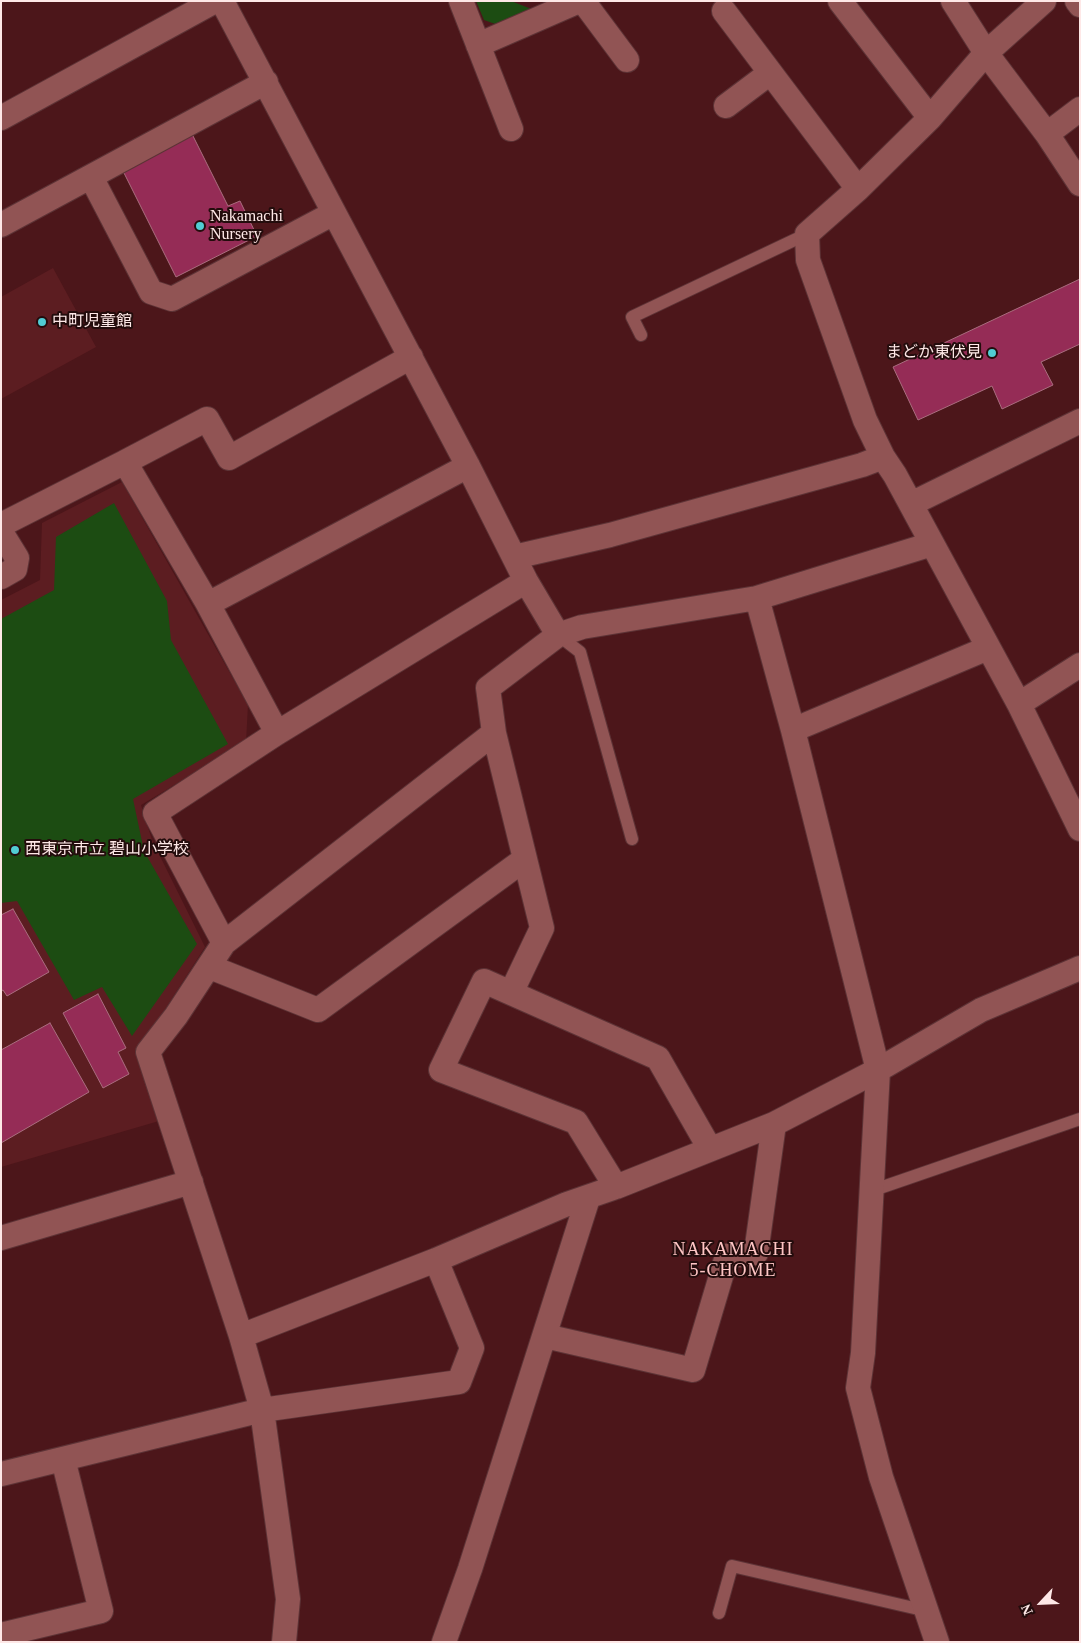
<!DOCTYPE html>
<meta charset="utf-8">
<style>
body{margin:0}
#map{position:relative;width:1081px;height:1643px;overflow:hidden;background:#4c161a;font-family:"Times New Roman",serif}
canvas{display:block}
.frame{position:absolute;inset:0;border:2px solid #fee8e7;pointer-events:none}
.north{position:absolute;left:1016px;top:1578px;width:50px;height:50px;-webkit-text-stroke:4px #230c0c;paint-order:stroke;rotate:245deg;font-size:14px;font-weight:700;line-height:20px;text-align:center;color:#fee8e7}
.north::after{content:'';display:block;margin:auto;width:18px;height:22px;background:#fee8e7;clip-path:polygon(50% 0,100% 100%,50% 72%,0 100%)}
</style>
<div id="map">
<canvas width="1081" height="1643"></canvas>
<div class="frame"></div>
<div class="north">N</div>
</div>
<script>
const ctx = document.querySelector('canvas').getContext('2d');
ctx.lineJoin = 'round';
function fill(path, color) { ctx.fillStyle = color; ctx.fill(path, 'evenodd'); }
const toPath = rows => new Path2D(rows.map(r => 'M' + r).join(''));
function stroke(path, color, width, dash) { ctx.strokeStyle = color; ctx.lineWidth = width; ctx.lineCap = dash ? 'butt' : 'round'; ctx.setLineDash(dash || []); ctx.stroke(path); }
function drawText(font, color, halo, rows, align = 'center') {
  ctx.font = font + ' "Times New Roman","Noto Sans JP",serif'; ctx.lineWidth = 4; ctx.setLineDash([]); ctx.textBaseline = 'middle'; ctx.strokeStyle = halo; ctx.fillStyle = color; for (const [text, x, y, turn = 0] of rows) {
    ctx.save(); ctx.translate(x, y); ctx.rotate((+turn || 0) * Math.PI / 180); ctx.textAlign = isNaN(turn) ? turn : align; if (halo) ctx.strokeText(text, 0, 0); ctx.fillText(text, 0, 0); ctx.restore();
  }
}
const built = toPath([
 [53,268,96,347,1,399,1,297],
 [122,482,248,705,246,742,141,805,152,840,205,947,137,1053,159,1121,1,1167,1,600,40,580,42,523]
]);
const green = toPath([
 [476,1,511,1,534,10,498,25,484,20],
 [114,503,167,601,171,640,228,744,133,799,144,851,197,944,132,1036,102,987,74,1000,17,901,1,903,1,619,54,590,56,537]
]);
const building = toPath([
 [192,134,228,206,240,201,257,236,176,277,122,169,192,134],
 [1080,279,1080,344,1041,362,1053,385,1002,409,992,386,918,420,893,367,1080,279],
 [13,909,49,972,7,996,3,990,1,991,1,915,13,909],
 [98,994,126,1048,118,1052,129,1074,103,1088,63,1013,98,994],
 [50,1023,89,1092,1,1143,1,1050,50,1023]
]);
const lane = toPath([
 [641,335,632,317,807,234],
 [558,635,580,652,632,839],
 [871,1191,1080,1119],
 [719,1613,732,1566,927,1611]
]);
const street = toPath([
 [222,1,468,466,526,581,558,635],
 [461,1,511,129],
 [583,1,627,60],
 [840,1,930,118],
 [953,1,986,53,1047,134,1080,184],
 [1044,1,986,53,930,118,858,189,807,234,808,260,865,420,883,457,895,475,1019,704,1080,829],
 [1077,1,1080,5],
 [724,11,858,189],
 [478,45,579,1],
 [726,106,770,73],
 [1,118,215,1],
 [1047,134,1080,109],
 [91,177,151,292,172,299,334,213],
 [1,225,266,82],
 [125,462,207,419,229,458,411,357],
 [911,504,1080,421],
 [1,525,125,462,208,604,277,733,526,581],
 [1,532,17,558,15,569,1,577],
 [514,557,610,535,862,465,883,457],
 [757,598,932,544],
 [208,604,468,466],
 [1019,704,1080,665],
 [793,730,988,648],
 [494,733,542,928,511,993],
 [224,943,155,813,277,733],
 [210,967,318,1010,525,859],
 [616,1187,576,1122,441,1070,484,981,658,1058,710,1149],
 [1,1238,191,1182],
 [241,1336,436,1260,567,1204,616,1187,774,1124,878,1070,981,1010,1080,968],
 [545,1336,693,1370,727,1256,756,1253,774,1124],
 [1,1474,262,1410,459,1382,472,1348,436,1260],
 [5,1634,101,1611,63,1459],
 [284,1642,288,1599,262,1410,241,1336,148,1052,176,1016,224,943,494,733,488,688,558,635,582,627,757,598,793,730,878,1070,863,1353,858,1388,881,1477,937,1642],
 [444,1642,470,1569,588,1198]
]);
const markers = [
 [200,226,5,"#51ccd3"],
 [42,322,5,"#51ccd3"],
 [992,353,5,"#51ccd3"],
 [15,850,5,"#51ccd3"]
];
const poiNames = [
 ["Nakamachi",210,217],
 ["Nursery",210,235],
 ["中町児童館",52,322],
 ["まどか東伏見",982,353,"right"],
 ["西東京市立 碧山小学校",25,850]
];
const neighbourhoodNames = [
 ["NAKAMACHI",733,1250],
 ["5-CHOME",733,1271]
];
fill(built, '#5c1d21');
fill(green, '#1c4c12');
fill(building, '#952c56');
stroke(building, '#aa6d7f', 1);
stroke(lane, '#5d3336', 14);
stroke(street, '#5d3336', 26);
stroke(lane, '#915454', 12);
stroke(street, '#915454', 24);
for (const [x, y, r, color] of markers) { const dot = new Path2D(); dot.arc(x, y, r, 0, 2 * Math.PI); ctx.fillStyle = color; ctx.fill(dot); stroke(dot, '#230c0c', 2); }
drawText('16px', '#fee8e7', '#230c0c', poiNames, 'left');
ctx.letterSpacing = '1px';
drawText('18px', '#fec5c4', '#230c0c', neighbourhoodNames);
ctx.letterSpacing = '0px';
</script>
